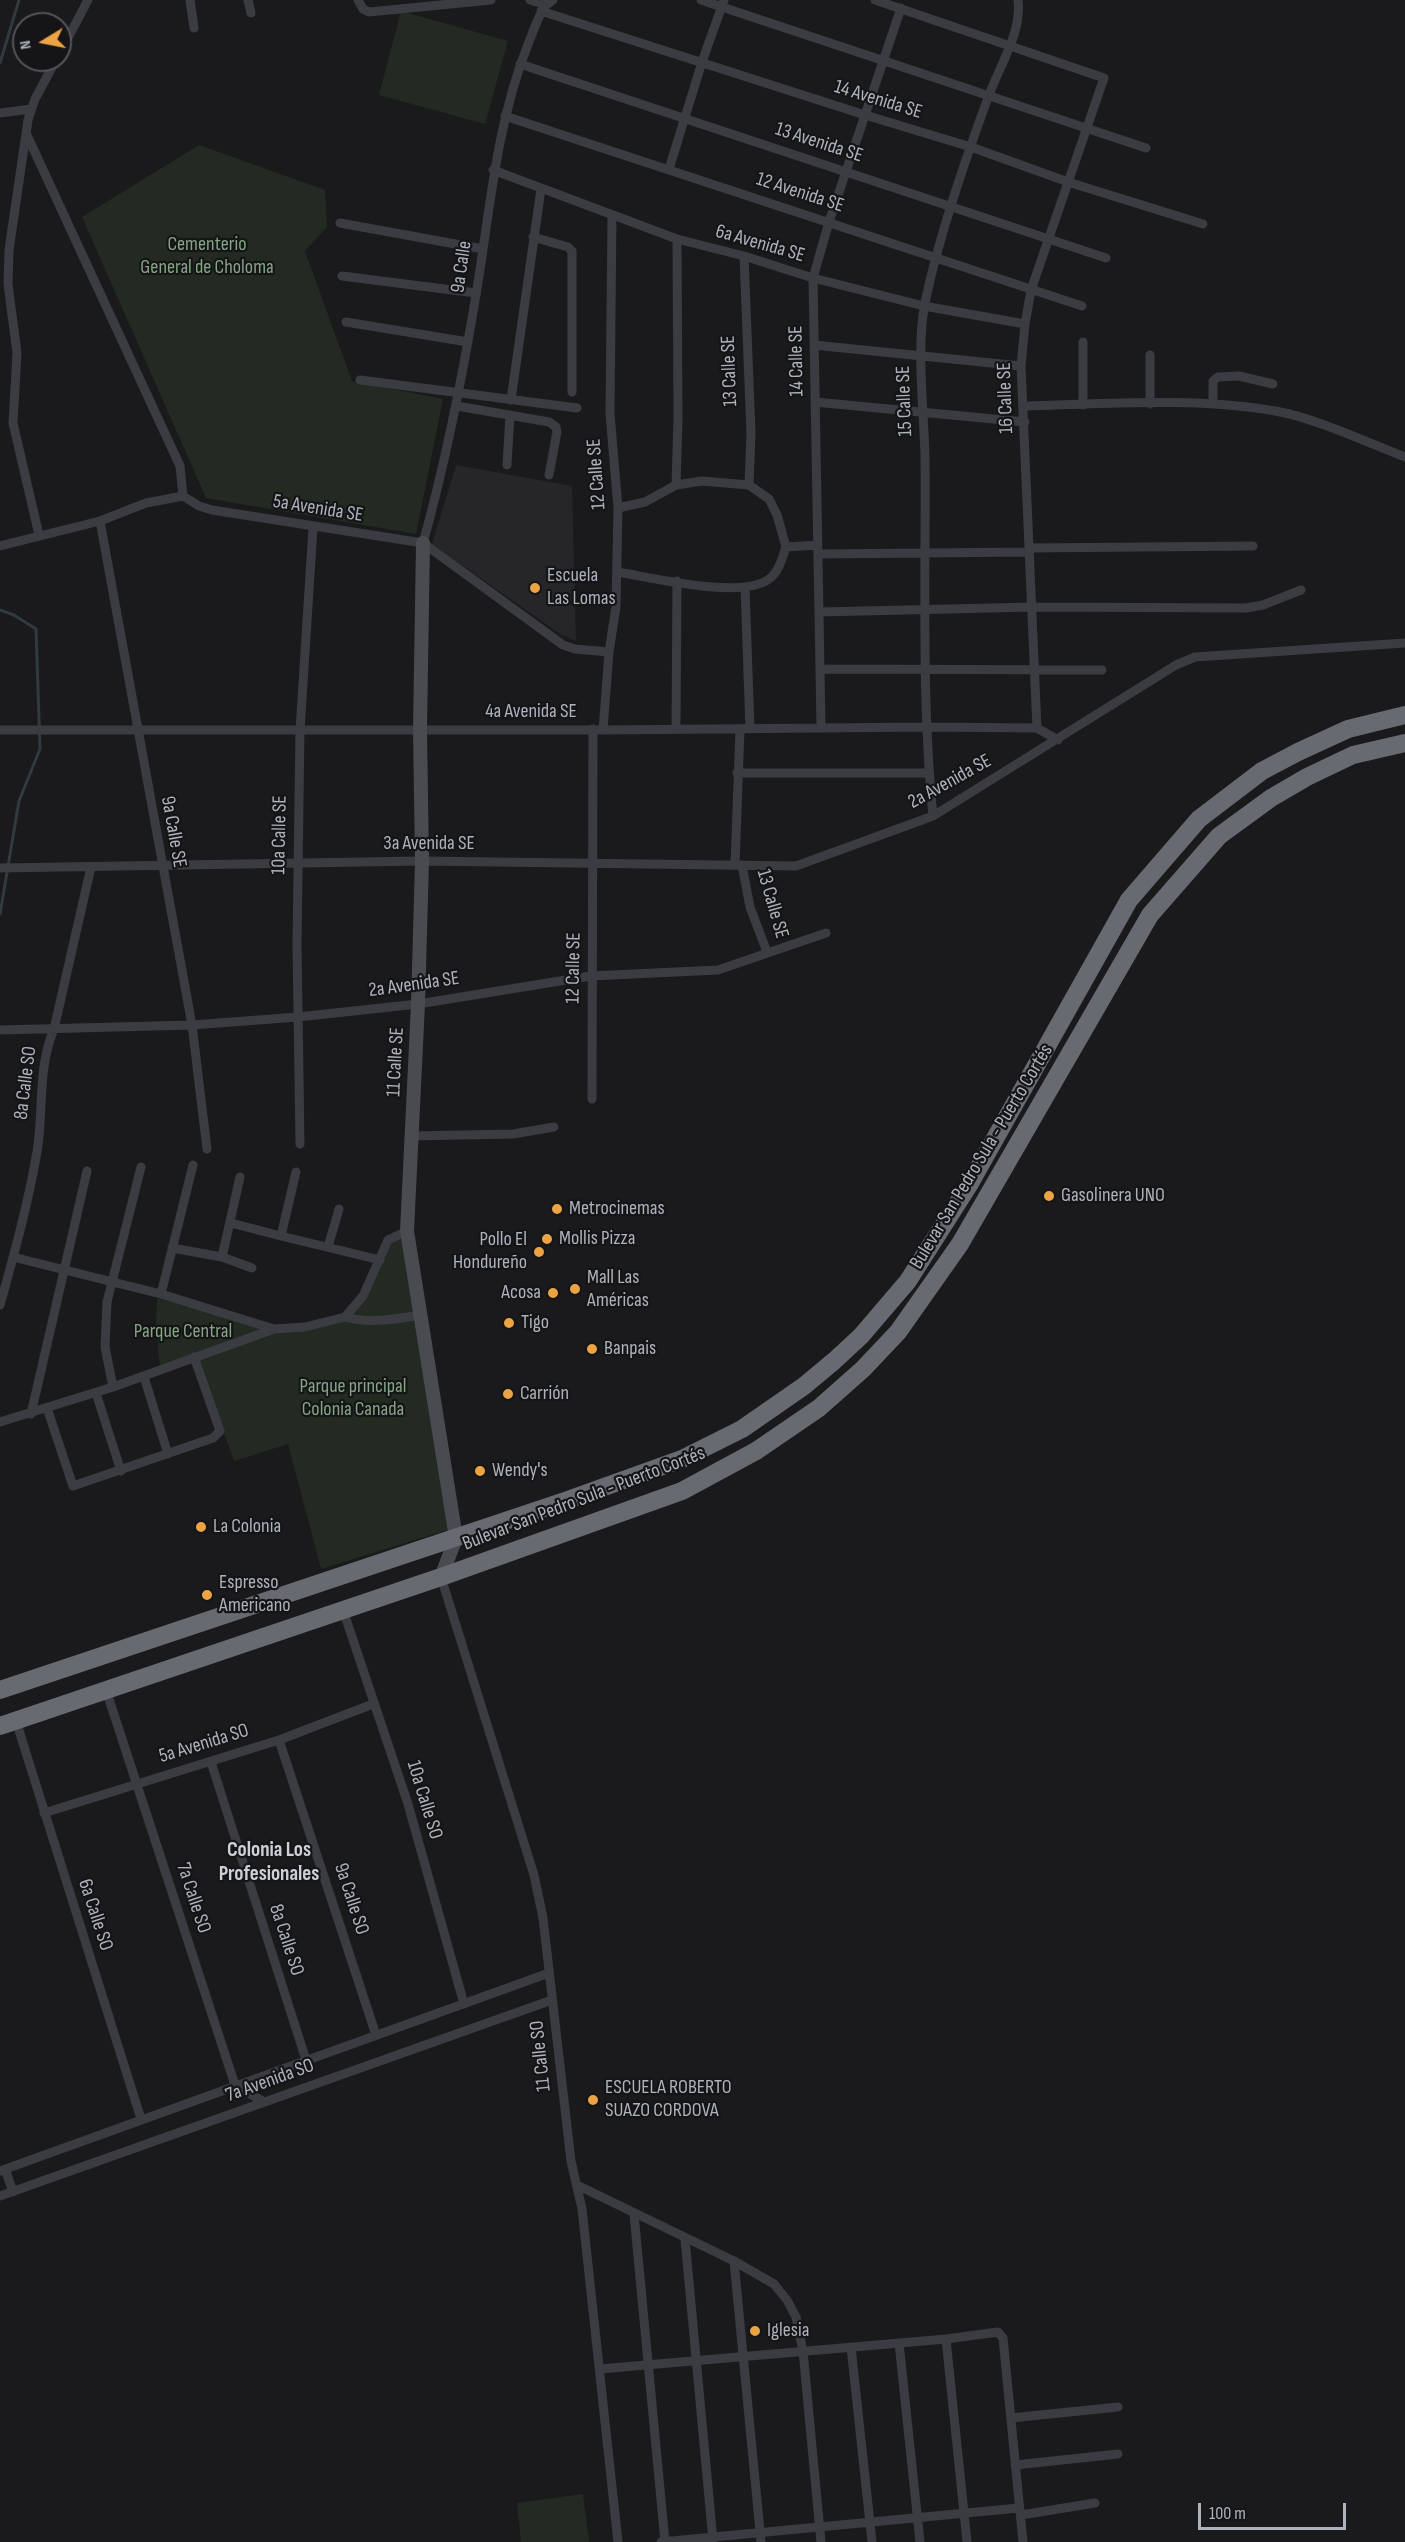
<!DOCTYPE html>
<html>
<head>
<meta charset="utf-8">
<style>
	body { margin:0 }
	#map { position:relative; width:1405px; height:2542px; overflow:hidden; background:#1a1a1c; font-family:"Sofia Sans Condensed",sans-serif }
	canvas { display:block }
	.north { position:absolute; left:12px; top:12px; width:60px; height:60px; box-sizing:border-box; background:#151517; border:2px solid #525459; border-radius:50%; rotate:260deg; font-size:16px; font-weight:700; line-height:24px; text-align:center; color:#adb2bb }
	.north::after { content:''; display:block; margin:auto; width:21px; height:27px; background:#eba443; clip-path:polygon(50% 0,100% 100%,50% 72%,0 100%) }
	.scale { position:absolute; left:1198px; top:2503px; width:148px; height:27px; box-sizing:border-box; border:3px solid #adb2bb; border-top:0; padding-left:8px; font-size:18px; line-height:21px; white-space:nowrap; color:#adb2bb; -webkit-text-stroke:4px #151517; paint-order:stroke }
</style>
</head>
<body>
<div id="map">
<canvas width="1405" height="2542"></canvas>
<div class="north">N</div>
<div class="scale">100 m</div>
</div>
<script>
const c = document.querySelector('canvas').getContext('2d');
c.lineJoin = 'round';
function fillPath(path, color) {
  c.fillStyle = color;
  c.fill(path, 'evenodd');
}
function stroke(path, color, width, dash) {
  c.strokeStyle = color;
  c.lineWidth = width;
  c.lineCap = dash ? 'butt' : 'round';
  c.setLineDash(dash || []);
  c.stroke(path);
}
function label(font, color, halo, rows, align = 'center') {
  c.font = font + ' "Sofia Sans Condensed",sans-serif';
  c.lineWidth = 4.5;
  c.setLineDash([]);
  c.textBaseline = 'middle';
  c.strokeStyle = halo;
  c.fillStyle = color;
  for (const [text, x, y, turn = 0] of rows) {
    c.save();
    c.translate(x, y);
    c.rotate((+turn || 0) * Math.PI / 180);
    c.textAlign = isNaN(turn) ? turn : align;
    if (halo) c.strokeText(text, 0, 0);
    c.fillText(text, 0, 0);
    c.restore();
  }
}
const built = new Path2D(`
	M 456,465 L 572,486 L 576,641 L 560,634 L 432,544 Z`);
const green = new Path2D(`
	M 401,11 L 508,41 L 485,124 L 379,95 Z
	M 199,145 L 325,190 L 327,227 L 305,251 L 352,381 L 443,399 L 416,534 L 206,498 L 82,217 Z
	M 407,1231 L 454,1528 L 321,1569 L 288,1444 L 234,1461 L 197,1358 L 276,1331 L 345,1320 L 388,1240 Z
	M 157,1298 L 267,1329 L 160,1367 L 156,1323 Z
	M 583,2494 L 589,2542 L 521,2542 L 517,2503 Z`);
const stream = new Path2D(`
	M 0,63 L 19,0
	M 0,610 L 14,615 L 36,629 L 40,749 L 19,801 L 0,914`);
const street = new Path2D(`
	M 190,0 L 194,28
	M 248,0 L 251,13
	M 358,0 L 363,9 L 369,12 L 491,0
	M 530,0 L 546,5 L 553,0
	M 701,0 L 1146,148
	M 875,0 L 1104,78 L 1031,290 L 1025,324 L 1021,366 L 1037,728
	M 541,11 L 865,115 L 971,147 L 1068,182 L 1203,224
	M 60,53 L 88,0
	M 520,64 L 1106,258
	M 0,113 L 31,109
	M 505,116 L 1082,306
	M 26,133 L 180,466 L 183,496
	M 669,169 L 702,62 L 724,0
	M 493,170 L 677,239 L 744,256 L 813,278 L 924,306 L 1025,324
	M 340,223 L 483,249
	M 533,237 L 568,247 L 572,251 L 572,392
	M 744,256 L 751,433 L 749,485
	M 342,276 L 476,293
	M 346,322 L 468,342
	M 814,345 L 1021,366
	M 360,380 L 577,408
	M 511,400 L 541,189
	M 815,402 L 1025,422
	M 1213,403 L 1213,381 L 1218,377 L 1239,376 L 1273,384
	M 1150,404 L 1150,355
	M 1083,405 L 1083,342
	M 457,406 L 549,422 L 556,427 L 557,432 L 549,475
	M 1024,406 C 1107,404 1193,397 1275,411 C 1316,418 1366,442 1405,457
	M 507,465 L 510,415
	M 676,485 L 678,420 L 677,239
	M 618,508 L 645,502 L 676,485 L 702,481 L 749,485 L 769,499 L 777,515 L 786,547
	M 100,521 L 192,1025 L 207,1149
	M 39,535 L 13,423 L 17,353 L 8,284 L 9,250 L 28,120 L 35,99 L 56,60
	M 423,543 C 446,461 462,379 476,295 C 490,211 496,126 527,47 C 533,33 537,17 546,5 L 546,0
	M 0,546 L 100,521 L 146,503 L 183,496 L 199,506 L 212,510 L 423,543 L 563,645 L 575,649 L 609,652
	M 1029,548 L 1253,546
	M 818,554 L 1029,552
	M 617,572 C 651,577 741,600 769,579 C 779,572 782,558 786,547 L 818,545
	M 745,587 L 750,729
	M 819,612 L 1033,607 L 1246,608 L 1263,605 L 1301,590
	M 820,669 L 1102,670
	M 821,726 L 813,278 L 829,222 L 901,8
	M 676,728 L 677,581
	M 0,730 L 603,730 L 926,727 L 1037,728 L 1058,740
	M 603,730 L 609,652 L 616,607 L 618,508 L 610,414 L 612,215
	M 737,773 L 929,773
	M 933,816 C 921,696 926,577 925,457 C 924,411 916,347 925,303 C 939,235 965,160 989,95 C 1000,65 1022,32 1018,0
	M 735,865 L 740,729
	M 742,865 L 750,907 L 767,952
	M 0,868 L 422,861 L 796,866 L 933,816 L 1176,665 L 1195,657 L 1405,643
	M 0,1030 L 192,1025 L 298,1017 L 418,1004 L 591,976 L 718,970 L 826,933
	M 592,1099 L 593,729
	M 412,1136 L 513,1134 L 554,1127
	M 300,1144 L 297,944 L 300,730 L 313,528
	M 296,1172 L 281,1236 L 380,1260
	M 231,1223 L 281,1236
	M 328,1247 L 339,1209
	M 172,1248 L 222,1257 L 252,1268
	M 13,1257 L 161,1294 L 274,1329
	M 222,1257 L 240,1177
	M 161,1294 L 193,1165
	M 0,1305 C 14,1255 28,1204 37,1152 C 44,1111 37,1069 54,1029 L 91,867
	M 345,1317 C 370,1324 394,1319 420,1315
	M 144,1377 L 168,1454
	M 113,1387 L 105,1347 L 107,1302 L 141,1167
	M 96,1393 L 121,1471
	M 47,1408 L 73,1486 L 213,1438 L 220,1431 L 194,1357
	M 31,1414 L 87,1171
	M 0,1422 L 113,1387 L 274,1329 L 305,1327 L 345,1317 L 363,1296 L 388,1240 L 407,1231
	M 441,1577 L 534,1875 L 543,1918 L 571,2161 L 582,2209 L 618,2542
	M 343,1610 L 408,1804 L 464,2004
	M 106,1690 L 235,2085 L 264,2102
	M 16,1721 L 141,2119
	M 279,1740 L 376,2035
	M 211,1762 L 306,2060
	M 44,1813 L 279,1740 L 373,1704
	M 5,2169 L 13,2192
	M 0,2171 L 549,1973
	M 577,2185 L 734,2261 L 774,2284 L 787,2300 L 796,2317 L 803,2351 L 821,2542
	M 0,2196 L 552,2000
	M 634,2214 L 665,2542
	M 685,2239 L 713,2541
	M 734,2261 L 761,2542
	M 946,2339 L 967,2542
	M 899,2343 L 920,2542
	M 851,2347 L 872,2542
	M 600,2369 L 946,2339 L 998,2332 L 1003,2338 L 1023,2542
	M 1011,2418 L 1118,2407
	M 1015,2465 L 1118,2454
	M 1021,2515 L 1095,2503
	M 661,2542 L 1019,2508`);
const secondary = new Path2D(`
	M 423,543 L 420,730 L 422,861 L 418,1004 L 407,1231 L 456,1538 L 441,1577`);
const highway = new Path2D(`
	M 0,1690 L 565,1501 L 682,1459 L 742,1429 L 804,1386 L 834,1361 L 861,1336 L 908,1281 L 969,1185 L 1129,900 L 1199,819 L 1262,771 L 1298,752 L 1348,729 L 1405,715
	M 0,1726 L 441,1577 L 682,1491 L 756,1451 L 819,1408 L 863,1369 L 898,1332 L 960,1244 L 1150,915 L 1219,836 L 1271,798 L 1307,777 L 1353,755 L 1405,743`);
const markers = [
	[535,588,6,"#eba443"],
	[1049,1196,6,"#eba443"],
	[557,1209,6,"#eba443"],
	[547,1239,6,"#eba443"],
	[539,1252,6,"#eba443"],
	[575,1289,6,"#eba443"],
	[553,1293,6,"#eba443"],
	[509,1323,6,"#eba443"],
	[592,1349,6,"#eba443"],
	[508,1394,6,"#eba443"],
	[480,1471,6,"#eba443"],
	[201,1527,6,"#eba443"],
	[207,1595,6,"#eba443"],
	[593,2100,6,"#eba443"],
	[755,2331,6,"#eba443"]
];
const streetNames = [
	["14 Avenida SE",878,100,17],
	["13 Avenida SE",819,143,18],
	["12 Avenida SE",800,193,18],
	["6a Avenida SE",760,244,16],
	["9a Calle",462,267,-82],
	["14 Calle SE",797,361,-91],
	["13 Calle SE",730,371,-92],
	["16 Calle SE",1006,398,-92],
	["15 Calle SE",905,401,-92],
	["12 Calle SE",597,474,-94],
	["5a Avenida SE",318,509,9],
	["4a Avenida SE",531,712],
	["2a Avenida SE",950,782,-29],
	["9a Calle SE",173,832,80],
	["10a Calle SE",280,835,-89],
	["3a Avenida SE",429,844],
	["13 Calle SE",772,904,74],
	["12 Calle SE",574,968,-89],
	["2a Avenida SE",414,985,-8],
	["11 Calle SE",396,1062,-87],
	["8a Calle SO",26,1083,-83],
	["Bulevar San Pedro Sula - Puerto Cortés",982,1157,-59],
	["Bulevar San Pedro Sula - Puerto Cortés",584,1499,-21],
	["5a Avenida SO",204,1744,-17],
	["10a Calle SO",424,1800,73],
	["7a Calle SO",193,1898,72],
	["9a Calle SO",351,1899,72],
	["6a Calle SO",95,1915,72],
	["8a Calle SO",286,1940,72],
	["11 Calle SO",541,2056,-96],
	["7a Avenida SO",270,2081,-20]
];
const parkNames = [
	["Cementerio",207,245],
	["General de Choloma",207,268],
	["Parque Central",183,1332],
	["Parque principal",353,1387],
	["Colonia Canada",353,1410]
];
const poiNames = [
	["Escuela",547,576],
	["Las Lomas",547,599],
	["Gasolinera UNO",1061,1196],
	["Metrocinemas",569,1209],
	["Mollis Pizza",559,1239],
	["Pollo El",527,1240,"right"],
	["Hondureño",527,1263,"right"],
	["Mall Las",587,1278],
	["Américas",587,1301],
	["Acosa",541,1293,"right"],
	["Tigo",521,1323],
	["Banpais",604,1349],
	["Carrión",520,1394],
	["Wendy's",492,1471],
	["La Colonia",213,1527],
	["Espresso",219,1583],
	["Americano",219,1606],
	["ESCUELA ROBERTO",605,2088],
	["SUAZO CORDOVA",605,2111],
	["Iglesia",767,2331]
];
const neighbourhoodNames = [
	["Colonia Los",269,1851],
	["Profesionales",269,1875]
];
fillPath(built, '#262629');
fillPath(green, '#222a22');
stroke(stream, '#303a3f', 3);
stroke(street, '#3b3c41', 9);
stroke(secondary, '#494b51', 14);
stroke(highway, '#676b71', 18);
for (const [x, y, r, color] of markers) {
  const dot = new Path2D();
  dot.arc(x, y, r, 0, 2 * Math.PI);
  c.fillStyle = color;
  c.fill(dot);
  stroke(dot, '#151517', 2);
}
label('20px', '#adb2bb', '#151517', streetNames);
label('20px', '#85a585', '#151517', parkNames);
label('20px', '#adb2bb', '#151517', poiNames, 'left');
label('bold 21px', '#cdd1d7', '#151517', neighbourhoodNames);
</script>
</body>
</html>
